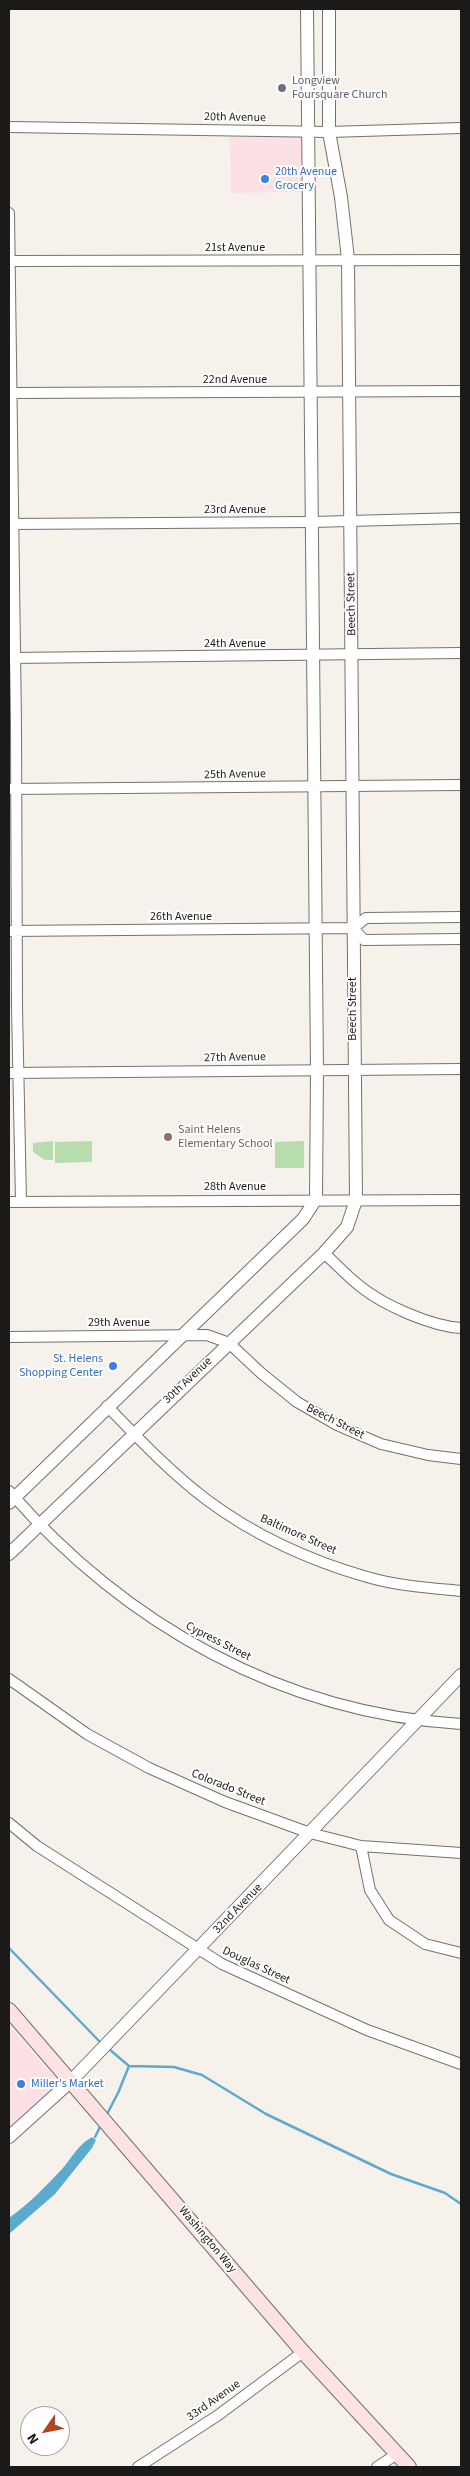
<!DOCTYPE html>
<html>
<head>
<meta charset="utf-8">
<style>
	body { margin:0 }
	#map { position:relative; width:470px; height:2476px; overflow:hidden; background:#f7f1eb; font-family:"Source Sans 3",sans-serif }
	canvas { display:block }
	.frame { position:absolute; inset:0; border:10px solid #1c1a18; pointer-events:none }
	.north { position:absolute; left:20px; top:2406px; width:50px; height:50px; box-sizing:border-box; background:#fff; border:1px solid #a4a3a3; border-radius:50%; rotate:237deg; font-size:14px; font-weight:700; line-height:20px; text-align:center; color:#1c1a18 }
	.north::after { content:''; display:block; margin:auto; width:18px; height:22px; background:#ad4525; clip-path:polygon(50% 0,100% 100%,50% 72%,0 100%) }
</style>
</head>
<body>
<div id="map">
<canvas width="470" height="2476"></canvas>
<div class="frame"></div>
<div class="north">N</div>
</div>
<script>
const c = document.querySelector('canvas').getContext('2d');
c.lineJoin = 'round';
function fillPath(path, color) {
  c.fillStyle = color;
  c.fill(path, 'evenodd');
}
function stroke(path, color, width, dash) {
  c.strokeStyle = color;
  c.lineWidth = width;
  c.lineCap = dash ? 'butt' : 'round';
  c.setLineDash(dash || []);
  c.stroke(path);
}
function label(font, color, halo, rows, align = 'center') {
  c.font = font + ' "Source Sans 3",sans-serif';
  c.lineWidth = 4;
  c.setLineDash([]);
  c.textBaseline = 'middle';
  c.strokeStyle = halo;
  c.fillStyle = color;
  for (const [text, x, y, turn = 0] of rows) {
    c.save();
    c.translate(x, y);
    c.rotate((+turn || 0) * Math.PI / 180);
    c.textAlign = isNaN(turn) ? turn : align;
    if (halo) c.strokeText(text, 0, 0);
    c.fillText(text, 0, 0);
    c.restore();
  }
}
const commercial = new Path2D(`
	M 230,137 L 303,137 L 303,192 L 231,193 Z
	M 9,2026 L 59,2082 L 9,2131 Z`);
const green = new Path2D(`
	M 53,1141 L 53,1160 L 45,1160 L 33,1152 L 33,1143 Z
	M 92,1141 L 92,1162 L 55,1163 L 55,1142 Z
	M 304,1141 L 304,1168 L 275,1168 L 275,1142 Z`);
const water = new Path2D(`
	M 92,2137 L 96,2140 L 92,2148 L 55,2194 L 9,2234 L 9,2218 C 29,2204 46,2186 63,2168 C 73,2156 78,2145 92,2137 Z`);
const stream = new Path2D(`
	M 9,1948 L 102,2044
	M 109,2049 L 129,2066 L 174,2067 L 202,2075 L 266,2114 L 391,2174 L 445,2193 L 461,2204
	M 106,2116 L 118,2093 L 129,2066
	M 95,2137 L 101,2125`);
const minor = new Path2D(`
	M 9,127 L 329,132 L 461,128
	M 9,213 L 16,724 L 17,1008 L 21,1201
	M 9,261 L 461,260
	M 9,393 L 461,391
	M 9,524 L 312,522 L 461,518
	M 10,658 L 461,653
	M 10,789 L 461,785
	M 353,928 L 364,940 L 461,939
	M 9,931 L 353,928 L 366,918 L 461,917
	M 9,1073 L 461,1069
	M 9,1202 L 461,1200
	M 324,1253 C 336,1264 348,1277 361,1287 C 385,1306 431,1326 461,1328
	M 9,1337 L 207,1335 L 229,1343 L 261,1373 L 297,1402 L 337,1425 L 381,1444 L 428,1455 L 461,1459
	M 107,1406 C 139,1439 170,1472 207,1500 C 254,1535 311,1561 367,1577 C 398,1586 430,1588 461,1591
	M 9,1491 C 126,1625 282,1713 461,1724
	M 9,1679 L 87,1734 L 149,1768 L 225,1802 L 310,1833 L 361,1846 L 461,1853
	M 9,1823 L 37,1846 L 222,1964 L 367,2030 L 461,2064
	M 361,1846 L 370,1890 L 389,1920 L 425,1944 L 461,1953
	M 138,2467 L 217,2416 L 303,2352
	M 377,2467 L 397,2454`);
const tertiary = new Path2D(`
	M 9,1503 L 303,1219 L 316,1199 L 317,1070 L 307,9
	M 9,1554 L 324,1253 L 347,1227 L 356,1200 L 348,259 L 341,197 L 329,132 L 329,9
	M 9,2137 L 71,2081 L 461,1675`);
const secondary = new Path2D(`
	M 9,2010 L 303,2352 L 409,2467`);
const markers = [
	[282,88,5,"#6b7280"],
	[265,179,5,"#3f7fe0"],
	[168,1137,5,"#8d6e63"],
	[113,1366,5,"#3f7fe0"],
	[21,2084,5,"#3f7fe0"]
];
const worshipNames = [
	["Longview",292,81],
	["Foursquare Church",292,95]
];
const streetNames = [
	["20th Avenue",235,118,1],
	["21st Avenue",235,248],
	["22nd Avenue",235,380],
	["23rd Avenue",235,510],
	["Beech Street",352,604,-91],
	["24th Avenue",235,644],
	["25th Avenue",235,775,-1],
	["26th Avenue",181,917],
	["Beech Street",353,1009,-90],
	["27th Avenue",235,1058,-1],
	["28th Avenue",235,1187],
	["29th Avenue",119,1323],
	["30th Avenue",188,1381,-43],
	["Beech Street",335,1422,27],
	["Baltimore Street",298,1535,24],
	["Cypress Street",218,1642,27],
	["Colorado Street",228,1788,22],
	["32nd Avenue",238,1909,-46],
	["Douglas Street",256,1966,25],
	["Washington Way",207,2240,50],
	["33rd Avenue",214,2401,-35]
];
const shopNames = [
	["20th Avenue",275,172],
	["Grocery",275,186],
	["St. Helens",103,1359,"right"],
	["Shopping Center",103,1373,"right"],
	["Miller's Market",31,2084]
];
const educationNames = [
	["Saint Helens",178,1130],
	["Elementary School",178,1144]
];
fillPath(commercial, '#fbe1e5');
fillPath(green, '#b7ddaf');
fillPath(water, '#5caacd');
stroke(stream, '#5caacd', 2.5);
stroke(minor, '#76716b', 12);
stroke(tertiary, '#76716b', 14);
stroke(secondary, '#76716b', 16);
stroke(minor, '#fff', 10);
stroke(tertiary, '#fff', 12);
stroke(secondary, '#fce2e2', 14);
for (const [x, y, r, color] of markers) {
  const dot = new Path2D();
  dot.arc(x, y, r, 0, 2 * Math.PI);
  c.fillStyle = color;
  c.fill(dot);
  stroke(dot, '#fff', 2);
}
label('12px', '#5b616d', '#fff', worshipNames, 'left');
label('12px', '#1c1a18', '#fff', streetNames);
label('12px', '#366cbe', '#fff', shopNames, 'left');
label('12px', '#785e54', '#fff', educationNames, 'left');
</script>
</body>
</html>
